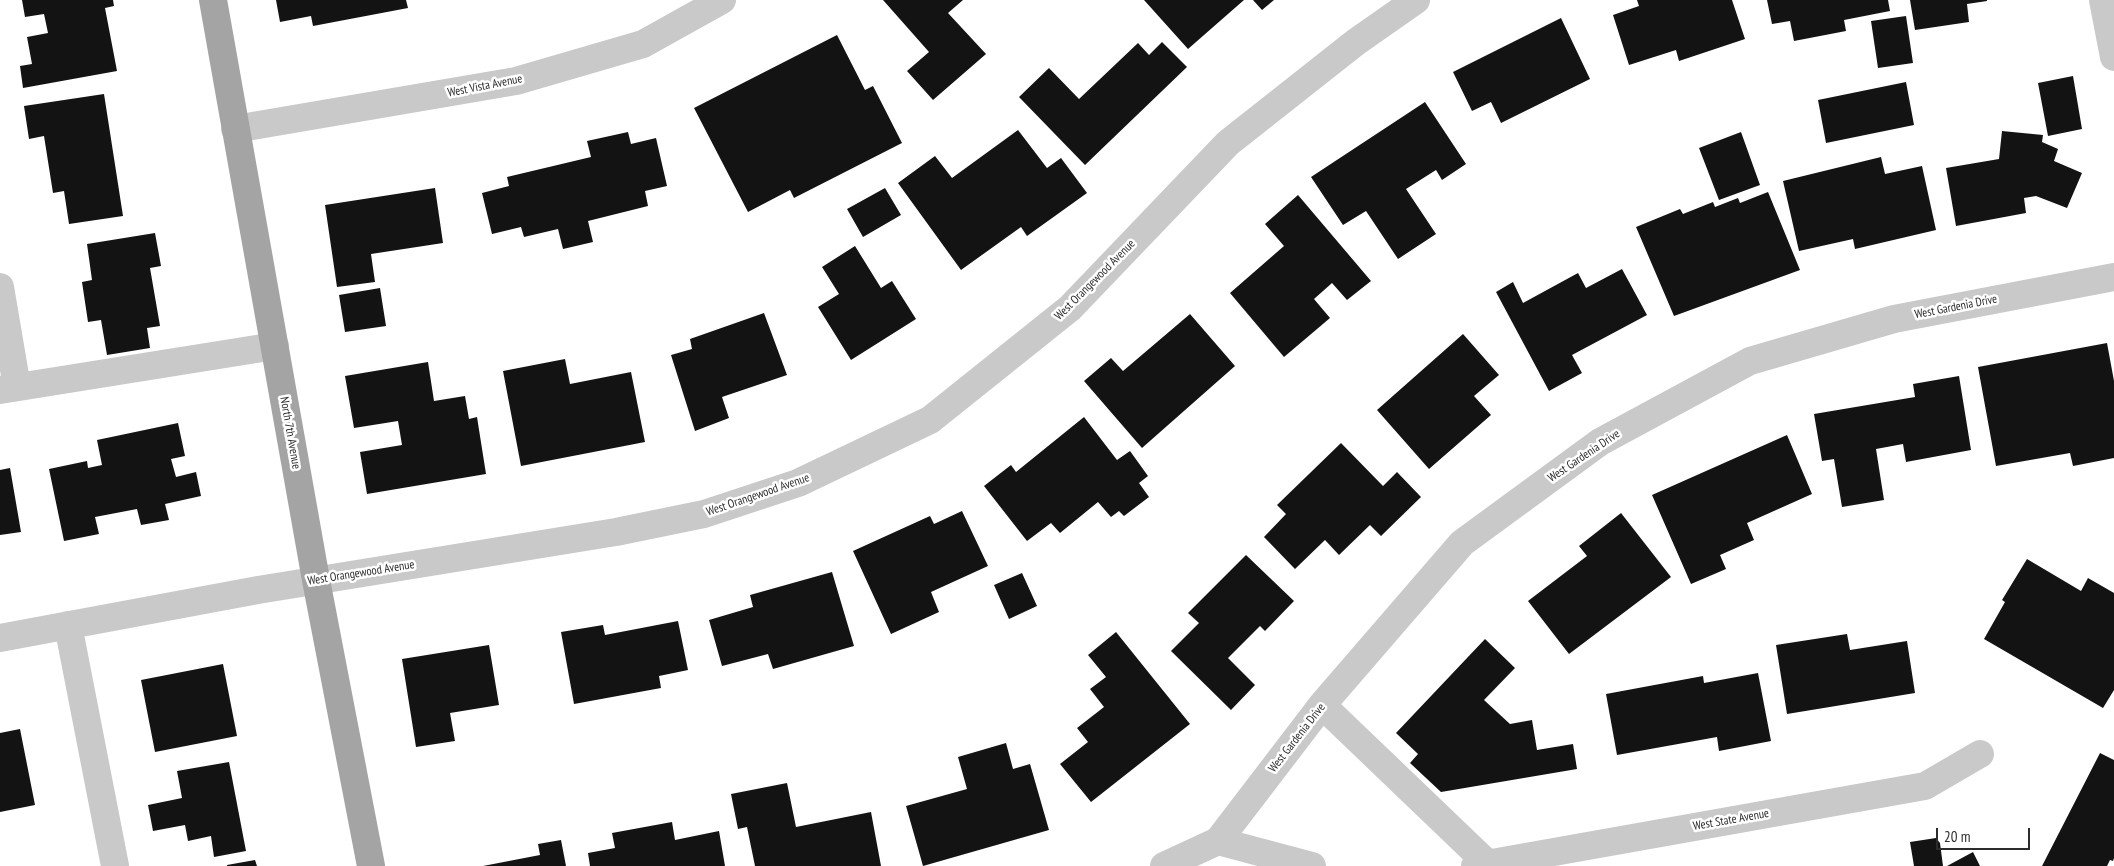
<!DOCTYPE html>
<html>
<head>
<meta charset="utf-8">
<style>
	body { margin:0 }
	#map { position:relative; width:2114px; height:866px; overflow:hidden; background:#fff; font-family:"PT Sans Narrow",sans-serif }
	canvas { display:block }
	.scale { position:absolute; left:1936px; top:828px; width:94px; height:22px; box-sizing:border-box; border:2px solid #2c2c2c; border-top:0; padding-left:6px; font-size:15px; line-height:18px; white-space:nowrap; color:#2c2c2c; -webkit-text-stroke:4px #fff; paint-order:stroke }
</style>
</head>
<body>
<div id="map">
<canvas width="2114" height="866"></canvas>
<div class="scale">20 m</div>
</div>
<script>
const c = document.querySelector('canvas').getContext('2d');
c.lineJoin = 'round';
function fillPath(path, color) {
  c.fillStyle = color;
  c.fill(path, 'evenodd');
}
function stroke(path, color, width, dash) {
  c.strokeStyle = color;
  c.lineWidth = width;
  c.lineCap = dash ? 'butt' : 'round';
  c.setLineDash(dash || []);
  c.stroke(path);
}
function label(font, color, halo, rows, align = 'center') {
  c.font = font + ' "PT Sans Narrow",sans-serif';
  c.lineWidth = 5;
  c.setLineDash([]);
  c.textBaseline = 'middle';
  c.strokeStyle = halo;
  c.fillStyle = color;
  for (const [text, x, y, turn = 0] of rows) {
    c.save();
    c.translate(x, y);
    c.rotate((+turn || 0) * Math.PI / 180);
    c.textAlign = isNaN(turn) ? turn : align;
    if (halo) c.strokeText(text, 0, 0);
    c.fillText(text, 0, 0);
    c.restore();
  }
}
const building = new Path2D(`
	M 22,0 L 113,0 L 114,6 L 105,8 L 117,71 L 23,88 L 20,66 L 32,64 L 27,37 L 48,33 L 44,14 L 25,17 Z
	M 276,0 L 406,0 L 408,8 L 313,26 L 311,16 L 280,22 Z
	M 883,0 L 963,0 L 948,13 L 986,54 L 933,100 L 907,71 L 929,52 Z
	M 1144,0 L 1244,0 L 1188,49 Z
	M 1253,0 L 1274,0 L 1262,10 Z
	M 1637,0 L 1732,0 L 1745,39 L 1679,61 L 1676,50 L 1629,65 L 1613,15 L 1639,6 Z
	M 1767,0 L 1888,0 L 1890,11 L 1844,20 L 1846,31 L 1794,41 L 1790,21 L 1772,24 Z
	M 1910,0 L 1987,0 L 1987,1 L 1967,4 L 1969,22 L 1915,30 Z
	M 1906,16 L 1913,63 L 1878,68 L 1871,21 Z
	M 1561,18 L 1590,79 L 1501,123 L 1491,102 L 1472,111 L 1453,72 Z
	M 837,35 L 865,90 L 873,86 L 902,143 L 794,198 L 790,190 L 748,212 L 694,108 Z
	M 1162,42 L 1187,67 L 1085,165 L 1019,97 L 1049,68 L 1079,99 L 1138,43 L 1149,55 Z
	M 2073,76 L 2082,129 L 2048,136 L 2038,83 Z
	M 1906,82 L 1914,125 L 1826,143 L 1818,100 Z
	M 104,94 L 123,216 L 69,224 L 64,191 L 53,193 L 44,136 L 29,139 L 24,106 Z
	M 1425,102 L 1466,164 L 1442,180 L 1436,170 L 1406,189 L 1436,234 L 1398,259 L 1366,211 L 1343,225 L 1311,177 Z
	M 1018,130 L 1047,168 L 1061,158 L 1087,193 L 1027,236 L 1021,227 L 961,270 L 898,183 L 935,156 L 952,178 Z
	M 2002,131 L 2043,135 L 2042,142 L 2058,149 L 2054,161 L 2082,173 L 2067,208 L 2036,196 L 2024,198 L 2026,213 L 1956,226 L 1946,168 L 1999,159 Z
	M 628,132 L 631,144 L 656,138 L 667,186 L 645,191 L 648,206 L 588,221 L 593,242 L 563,249 L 558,229 L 524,237 L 521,227 L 492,234 L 482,193 L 509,186 L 507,177 L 591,157 L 587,141 Z
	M 1741,132 L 1760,185 L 1719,200 L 1699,148 Z
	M 1881,157 L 1885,174 L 1922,166 L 1936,230 L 1855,249 L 1853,239 L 1799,251 L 1783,181 Z
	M 435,188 L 443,243 L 371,254 L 375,282 L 337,287 L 325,205 Z
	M 885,188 L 901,215 L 863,237 L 847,209 Z
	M 1768,192 L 1800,270 L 1674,316 L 1636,227 L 1680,209 L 1683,214 L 1713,202 L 1715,207 L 1738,198 L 1740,203 Z
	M 1298,195 L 1371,281 L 1347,300 L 1332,283 L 1314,299 L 1330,318 L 1284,357 L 1230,293 L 1284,246 L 1265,224 Z
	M 155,233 L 161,266 L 150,268 L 160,326 L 147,328 L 150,348 L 107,355 L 101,320 L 88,322 L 82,282 L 92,280 L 87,244 Z
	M 855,246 L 881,288 L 892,281 L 916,319 L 851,360 L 818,307 L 839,294 L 822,267 Z
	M 1622,269 L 1647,315 L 1572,355 L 1582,373 L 1549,391 L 1496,292 L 1513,282 L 1523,303 L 1578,273 L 1586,288 Z
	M 380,288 L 386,326 L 345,332 L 339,295 Z
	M 764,313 L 787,375 L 722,397 L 729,418 L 695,431 L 671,355 L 692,349 L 690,339 Z
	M 1190,314 L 1235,366 L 1142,448 L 1084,381 L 1111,358 L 1123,371 Z
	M 1463,334 L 1499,375 L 1474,396 L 1491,415 L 1429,469 L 1377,410 Z
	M 2107,343 L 2114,381 L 2114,458 L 2073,466 L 2070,453 L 1996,466 L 1978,367 Z
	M 565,359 L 570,384 L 631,372 L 645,442 L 521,466 L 503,371 Z
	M 428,362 L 434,401 L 465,396 L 469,419 L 477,417 L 486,474 L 367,494 L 360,452 L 402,445 L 398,421 L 354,428 L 345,376 Z
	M 1959,376 L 1971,450 L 1906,462 L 1903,444 L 1876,449 L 1884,500 L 1842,507 L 1834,459 L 1822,461 L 1814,414 L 1915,397 L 1913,384 Z
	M 1084,417 L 1117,460 L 1130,451 L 1148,476 L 1139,483 L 1149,497 L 1124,516 L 1119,511 L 1111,517 L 1098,502 L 1060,533 L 1051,523 L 1027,541 L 984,486 L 1011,465 L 1016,472 Z
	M 178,423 L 185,456 L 171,459 L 176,477 L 196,472 L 201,496 L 165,504 L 169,520 L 141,525 L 137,509 L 95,517 L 99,534 L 64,541 L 49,469 L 87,461 L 88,468 L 102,465 L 97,440 Z
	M 1787,435 L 1812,494 L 1747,523 L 1754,540 L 1720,555 L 1726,569 L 1691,584 L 1652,495 Z
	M 1341,443 L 1383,486 L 1397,472 L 1421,497 L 1381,536 L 1370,525 L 1339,555 L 1325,540 L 1295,569 L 1264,537 L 1286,514 L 1277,505 Z
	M 10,468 L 21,532 L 0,535 L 0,470 Z
	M 962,511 L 988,566 L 931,592 L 939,612 L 891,634 L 853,551 L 930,516 L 934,524 Z
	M 1621,513 L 1671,577 L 1569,654 L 1528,601 L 1587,556 L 1579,546 Z
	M 1246,555 L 1294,601 L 1265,631 L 1260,626 L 1228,658 L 1255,685 L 1231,710 L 1171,651 L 1199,623 L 1188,613 Z
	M 2027,559 L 2081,591 L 2088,578 L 2114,593 L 2114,690 L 2103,708 L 1984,639 L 2005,602 L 2002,600 Z
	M 832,572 L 854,646 L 773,669 L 768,654 L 722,666 L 709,620 L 753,607 L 750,595 Z
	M 1022,573 L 1037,606 L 1009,619 L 994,585 Z
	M 678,621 L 688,670 L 659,676 L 661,688 L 574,704 L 561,632 L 603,625 L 605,635 Z
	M 1116,632 L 1190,724 L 1091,802 L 1060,764 L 1088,742 L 1077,728 L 1104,707 L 1090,689 L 1106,677 L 1088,655 Z
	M 1847,634 L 1850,650 L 1907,641 L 1915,693 L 1787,714 L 1776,645 Z
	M 1485,639 L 1515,668 L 1484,700 L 1510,724 L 1532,720 L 1537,750 L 1573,744 L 1577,769 L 1441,792 L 1410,763 L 1418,754 L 1396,733 Z
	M 489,645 L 499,705 L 450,713 L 455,741 L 416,747 L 402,659 Z
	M 223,664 L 237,736 L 155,752 L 141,680 Z
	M 1758,673 L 1771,741 L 1719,751 L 1717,737 L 1617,755 L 1606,694 L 1703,676 L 1704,683 Z
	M 20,729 L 35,805 L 0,812 L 0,733 Z
	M 1006,743 L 1013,769 L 1030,764 L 1049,830 L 923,866 L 906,806 L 967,789 L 958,757 Z
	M 2100,753 L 2114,760 L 2114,858 L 2113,861 L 2110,860 L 2107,866 L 2042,866 Z
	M 229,762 L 246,851 L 214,857 L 211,836 L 188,841 L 185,825 L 153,831 L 148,805 L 182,798 L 177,771 Z
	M 787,783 L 796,827 L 871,812 L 881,866 L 755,866 L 747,827 L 738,829 L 731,794 Z
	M 672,822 L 675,840 L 719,831 L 725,866 L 590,866 L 588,853 L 615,848 L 612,833 Z
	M 1936,838 L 1940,843 L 1943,866 L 1914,866 L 1910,842 Z
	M 561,840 L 566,866 L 483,866 L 540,855 L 538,844 Z
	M 1973,852 L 1980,866 L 1947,866 Z
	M 255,860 L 257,866 L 227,866 L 227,865 Z`);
const minor = new Path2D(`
	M 2103,0 L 2114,57
	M 235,129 L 516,81 L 643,44 L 722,0
	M 0,287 L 17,387
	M 0,390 L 275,346
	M 68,625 L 115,866
	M 0,638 L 258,590 L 616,532 L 704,514 L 798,483 L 930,420 L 1070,308 L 1228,143 L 1356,42 L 1416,0
	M 1322,705 L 1488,864
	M 1218,841 L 1322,705 L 1462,543 L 1600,442 L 1750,361 L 1894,319 L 2114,277
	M 1164,866 L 1218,841 L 1312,866
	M 1475,866 L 1925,786 L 1980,754`);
const major = new Path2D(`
	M 213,0 L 316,580 L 371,866`);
const streetNames = [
	["West Vista Avenue",485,86,-11],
	["West Orangewood Avenue",1095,280,-45],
	["West Gardenia Drive",1956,307,-11],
	["North 7th Avenue",290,433,80],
	["West Gardenia Drive",1584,456,-34],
	["West Orangewood Avenue",758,495,-19],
	["West Orangewood Avenue",361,573,-9],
	["West Gardenia Drive",1297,738,-52],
	["West State Avenue",1731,820,-10]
];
fillPath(building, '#131313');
stroke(minor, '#c9c9c9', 28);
stroke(major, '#a4a4a4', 28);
label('12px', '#2c2c2c', '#fff', streetNames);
</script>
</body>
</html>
